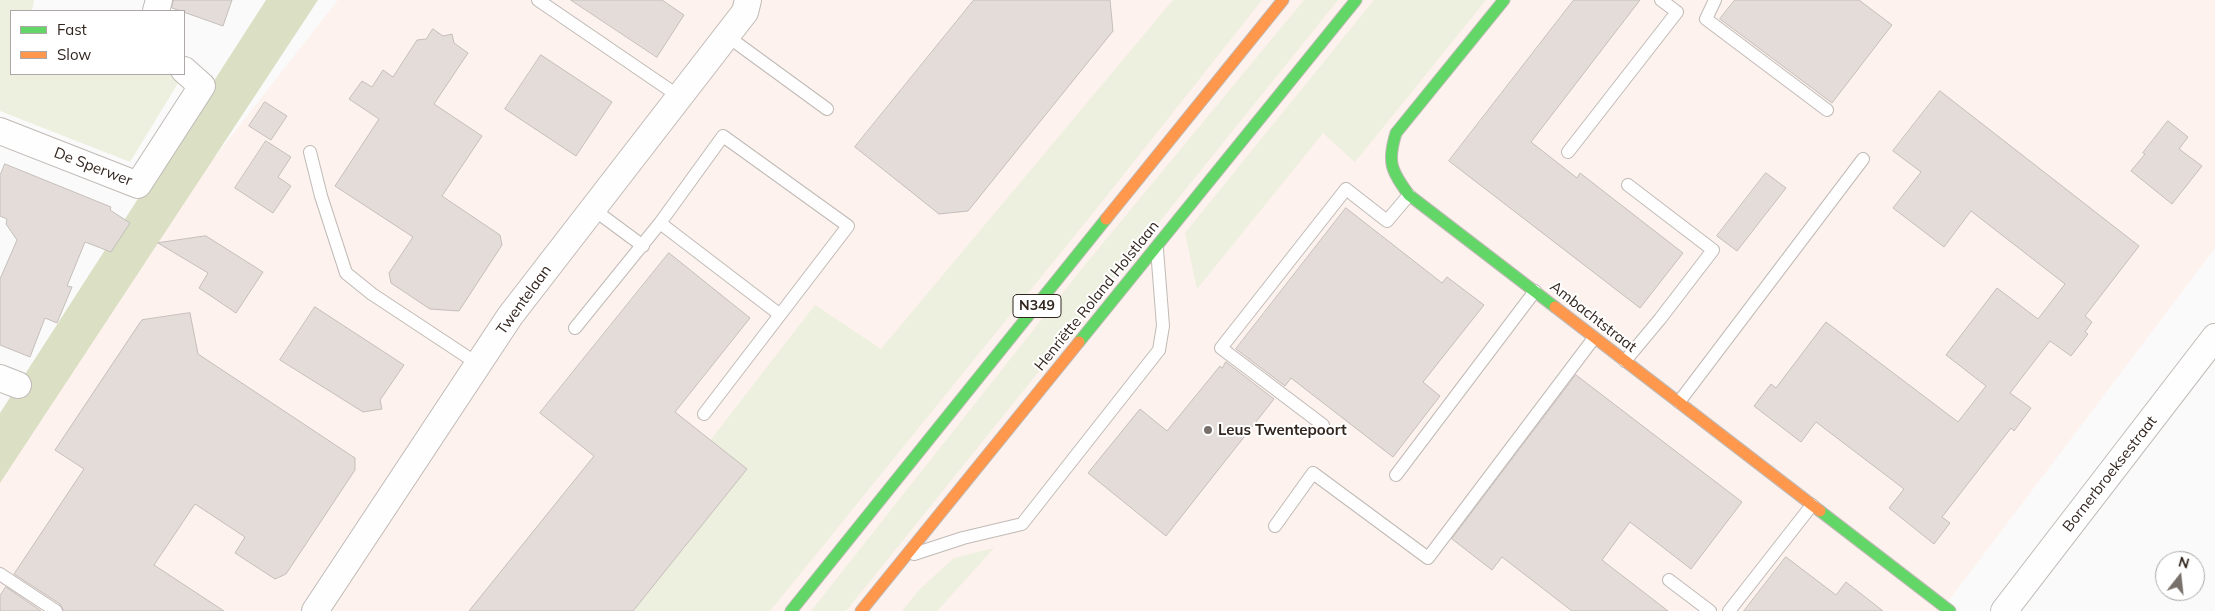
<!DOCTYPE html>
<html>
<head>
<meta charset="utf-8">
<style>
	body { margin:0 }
	#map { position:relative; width:2215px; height:611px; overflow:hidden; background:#fafafa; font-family:Mulish,sans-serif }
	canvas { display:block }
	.legend { position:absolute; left:10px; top:10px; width:175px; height:65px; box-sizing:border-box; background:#fff; border:1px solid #ada8a5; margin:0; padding:6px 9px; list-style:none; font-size:15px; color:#32251e }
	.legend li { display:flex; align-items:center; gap:10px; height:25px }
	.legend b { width:25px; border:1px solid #ada8a5 }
	.north { position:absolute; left:2155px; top:551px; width:50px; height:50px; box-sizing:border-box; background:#fff; border:1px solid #ada8a5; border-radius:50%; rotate:16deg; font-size:14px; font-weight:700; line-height:20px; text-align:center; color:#32251e }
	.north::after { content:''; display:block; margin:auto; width:18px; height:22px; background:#78706b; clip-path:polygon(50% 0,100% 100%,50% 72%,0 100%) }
</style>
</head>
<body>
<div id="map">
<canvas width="2215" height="611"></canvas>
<ul class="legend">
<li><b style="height:6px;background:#63d668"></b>Fast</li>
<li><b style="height:6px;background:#ff974d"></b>Slow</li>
</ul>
<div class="north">N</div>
</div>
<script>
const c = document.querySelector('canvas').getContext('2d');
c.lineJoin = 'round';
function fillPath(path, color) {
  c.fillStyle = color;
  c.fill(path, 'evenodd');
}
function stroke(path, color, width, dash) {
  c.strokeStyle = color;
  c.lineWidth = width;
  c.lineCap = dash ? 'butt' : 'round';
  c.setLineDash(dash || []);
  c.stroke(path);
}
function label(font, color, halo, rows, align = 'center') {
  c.font = font + ' Mulish,sans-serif';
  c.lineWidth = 4;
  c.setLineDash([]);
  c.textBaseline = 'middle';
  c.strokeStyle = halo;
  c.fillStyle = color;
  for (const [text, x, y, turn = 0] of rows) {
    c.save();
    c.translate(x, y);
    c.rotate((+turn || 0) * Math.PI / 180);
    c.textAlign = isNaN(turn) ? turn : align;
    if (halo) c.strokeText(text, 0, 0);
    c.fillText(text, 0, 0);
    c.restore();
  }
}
const industrial = new Path2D(`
	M 338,0 L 2215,0 L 2215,248 L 1941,611 L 0,611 L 0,474 L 78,331 Z`);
const green = new Path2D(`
	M 0,0 L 34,0 L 32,11 L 11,11 L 11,74 L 172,74 L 180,80 L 130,162 L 0,111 Z
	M 1173,0 L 1262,0 L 1101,203 L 770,611 L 633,611 L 678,554 L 687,547 L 651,517 L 815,305 L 881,349 Z
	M 1304,0 L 1338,0 L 846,611 L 811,611 L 1080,271 Z
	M 1374,0 L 1486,0 L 1355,162 L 1323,133 L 1197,289 L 1185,233 Z
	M 994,548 L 937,611 L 902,611 L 919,590 L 954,558 Z`);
const forest = new Path2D(`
	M 266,0 L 318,0 L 0,483 L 0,413 Z`);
const building = new Path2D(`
	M 174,0 L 232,0 L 223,26 L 172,8 Z
	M 571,0 L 662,0 L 684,15 L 657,57 Z
	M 974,0 L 1110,0 L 1113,31 L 968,211 L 939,214 L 855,147 Z
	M 1574,0 L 1640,0 L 1531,142 L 1577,178 L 1580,173 L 1683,253 L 1640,308 L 1449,161 Z
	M 1735,0 L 1859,0 L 1892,25 L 1832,103 L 1720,19 Z
	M 433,29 L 443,36 L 452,34 L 454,43 L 468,53 L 434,104 L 482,136 L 442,196 L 500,235 L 502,245 L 459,311 L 430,309 L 391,283 L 389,273 L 413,237 L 335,186 L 379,119 L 349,99 L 362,81 L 372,87 L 383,70 L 393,77 L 417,40 L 426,39 Z
	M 541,55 L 612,102 L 576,156 L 505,109 Z
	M 1940,91 L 2139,246 L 2085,316 L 2092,322 L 2085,332 L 2088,334 L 2071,356 L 2050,341 L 2010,393 L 2031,408 L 2014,431 L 2011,428 L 1942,517 L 1950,523 L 1934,544 L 1889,508 L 1904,489 L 1816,422 L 1801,442 L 1754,406 L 1771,384 L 1776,388 L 1826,322 L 1958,422 L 1986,386 L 1946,355 L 1997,288 L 2038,319 L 2065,284 L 1971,211 L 1944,247 L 1893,208 L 1921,172 L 1893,151 Z
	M 265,102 L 287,116 L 271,140 L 249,126 Z
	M 2168,121 L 2188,137 L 2179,149 L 2202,166 L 2172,204 L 2131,171 L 2145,154 L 2143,153 Z
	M 266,141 L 291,157 L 278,177 L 291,186 L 273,213 L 235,188 Z
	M 5,164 L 111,207 L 110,210 L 130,223 L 111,252 L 85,242 L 67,286 L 72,287 L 57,323 L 45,318 L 30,357 L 0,345 L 0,279 L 17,240 L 6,224 L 7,219 L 0,216 L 0,176 Z
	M 1766,173 L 1786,188 L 1737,251 L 1717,236 Z
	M 1346,208 L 1442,283 L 1447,277 L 1484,305 L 1423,382 L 1440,396 L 1393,457 L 1291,378 L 1285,386 L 1236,349 Z
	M 206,236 L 263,272 L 236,313 L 199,288 L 208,273 L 158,243 Z
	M 669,253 L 750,318 L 675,412 L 747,469 L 633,611 L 469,611 L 594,456 L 540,413 Z
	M 315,307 L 404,365 L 380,400 L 382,409 L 363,412 L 280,360 Z
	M 190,313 L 198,354 L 355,458 L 355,470 L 286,574 L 275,579 L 235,553 L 245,537 L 195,504 L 154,565 L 224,611 L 64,611 L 60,604 L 14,574 L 84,469 L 55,450 L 139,324 L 142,320 Z
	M 1226,362 L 1274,399 L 1166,536 L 1088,473 L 1140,409 L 1167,431 L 1220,366 L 1222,368 Z
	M 1576,375 L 1742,502 L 1691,569 L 1630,522 L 1602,560 L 1668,611 L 1572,611 L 1502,557 L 1492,570 L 1452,539 Z
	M 1786,557 L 1836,595 L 1846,582 L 1883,611 L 1744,611 Z
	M 6,587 L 41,611 L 0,611 L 0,596 Z`);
const lane = new Path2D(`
	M 538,0 L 680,97
	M 1715,0 L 1706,19 L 1827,110
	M 727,36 L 827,109
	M 310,152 L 321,196 L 346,273 L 372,294 L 478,364
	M 1568,152 L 1677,12 L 1661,0
	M 593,209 L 643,246
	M 660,223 L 723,136 L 848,226 L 704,414
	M 575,328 L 660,223 L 779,314
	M 1625,361 L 1660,319 L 1713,250 L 1628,185
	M 1679,402 L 1863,159
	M 1323,425 L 1221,348 L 1346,189 L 1387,221 L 1409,195
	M 1396,475 L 1535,291
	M 1275,526 L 1313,473 L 1428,558 L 1594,338
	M 914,554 L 963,538 L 1022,524 L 1159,350 L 1163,326 L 1157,249
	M 0,574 L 56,611
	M 1669,580 L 1710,611
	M 1729,611 L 1812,505`);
const street = new Path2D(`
	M 156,11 L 159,0
	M 0,131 L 138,185 L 202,86 L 184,70
	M 0,378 L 18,385
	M 315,611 L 510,316 L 745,12 L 748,0
	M 2004,611 L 2215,337`);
const fast = new Path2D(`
	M 1504,0 L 1396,133 C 1387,162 1391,171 1409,195 L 1555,307
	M 1079,342 L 1356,0
	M 1820,511 L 1950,611
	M 791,611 L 1106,219`);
const slow = new Path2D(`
	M 1106,219 L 1283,0
	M 1555,307 L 1820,511
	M 861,611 L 1079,342`);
const markers = [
	[1208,430,5,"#78706b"]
];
const shields = [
	[1037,306,48]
];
const shieldNames = [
	["N349",1037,306]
];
const streetNames = [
	["De Sperwer",93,167,21],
	["Henriëtte Roland Holstlaan",1097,296,-51],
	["Twentelaan",524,300,-54],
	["Ambachtstraat",1593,317,38],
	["Bornerbroeksestraat",2110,474,-52]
];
const poiNames = [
	["Leus Twentepoort",1218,430]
];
fillPath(industrial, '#fdf2ed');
fillPath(green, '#edf0de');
fillPath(forest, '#dbdfc3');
fillPath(building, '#e3dcd8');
stroke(building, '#c5bfbb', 1);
stroke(lane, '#c0bab6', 14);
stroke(street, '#c0bab6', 28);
stroke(fast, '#c0bab6', 13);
stroke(slow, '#c0bab6', 13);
stroke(lane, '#fefefe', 12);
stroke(street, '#fefefe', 26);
stroke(fast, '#63d668', 11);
stroke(slow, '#ff974d', 11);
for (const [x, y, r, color] of markers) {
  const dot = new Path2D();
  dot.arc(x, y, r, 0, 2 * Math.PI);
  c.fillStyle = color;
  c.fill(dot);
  stroke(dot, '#fff', 2);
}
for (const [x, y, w] of shields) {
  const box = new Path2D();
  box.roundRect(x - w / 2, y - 11.5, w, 23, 4);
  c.fillStyle = '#fff';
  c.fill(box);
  stroke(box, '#32251e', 1);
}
label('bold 14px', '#32251e', null, shieldNames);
label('15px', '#32251e', '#fff', streetNames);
label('bold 15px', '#32251e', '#fff', poiNames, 'left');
</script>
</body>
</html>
